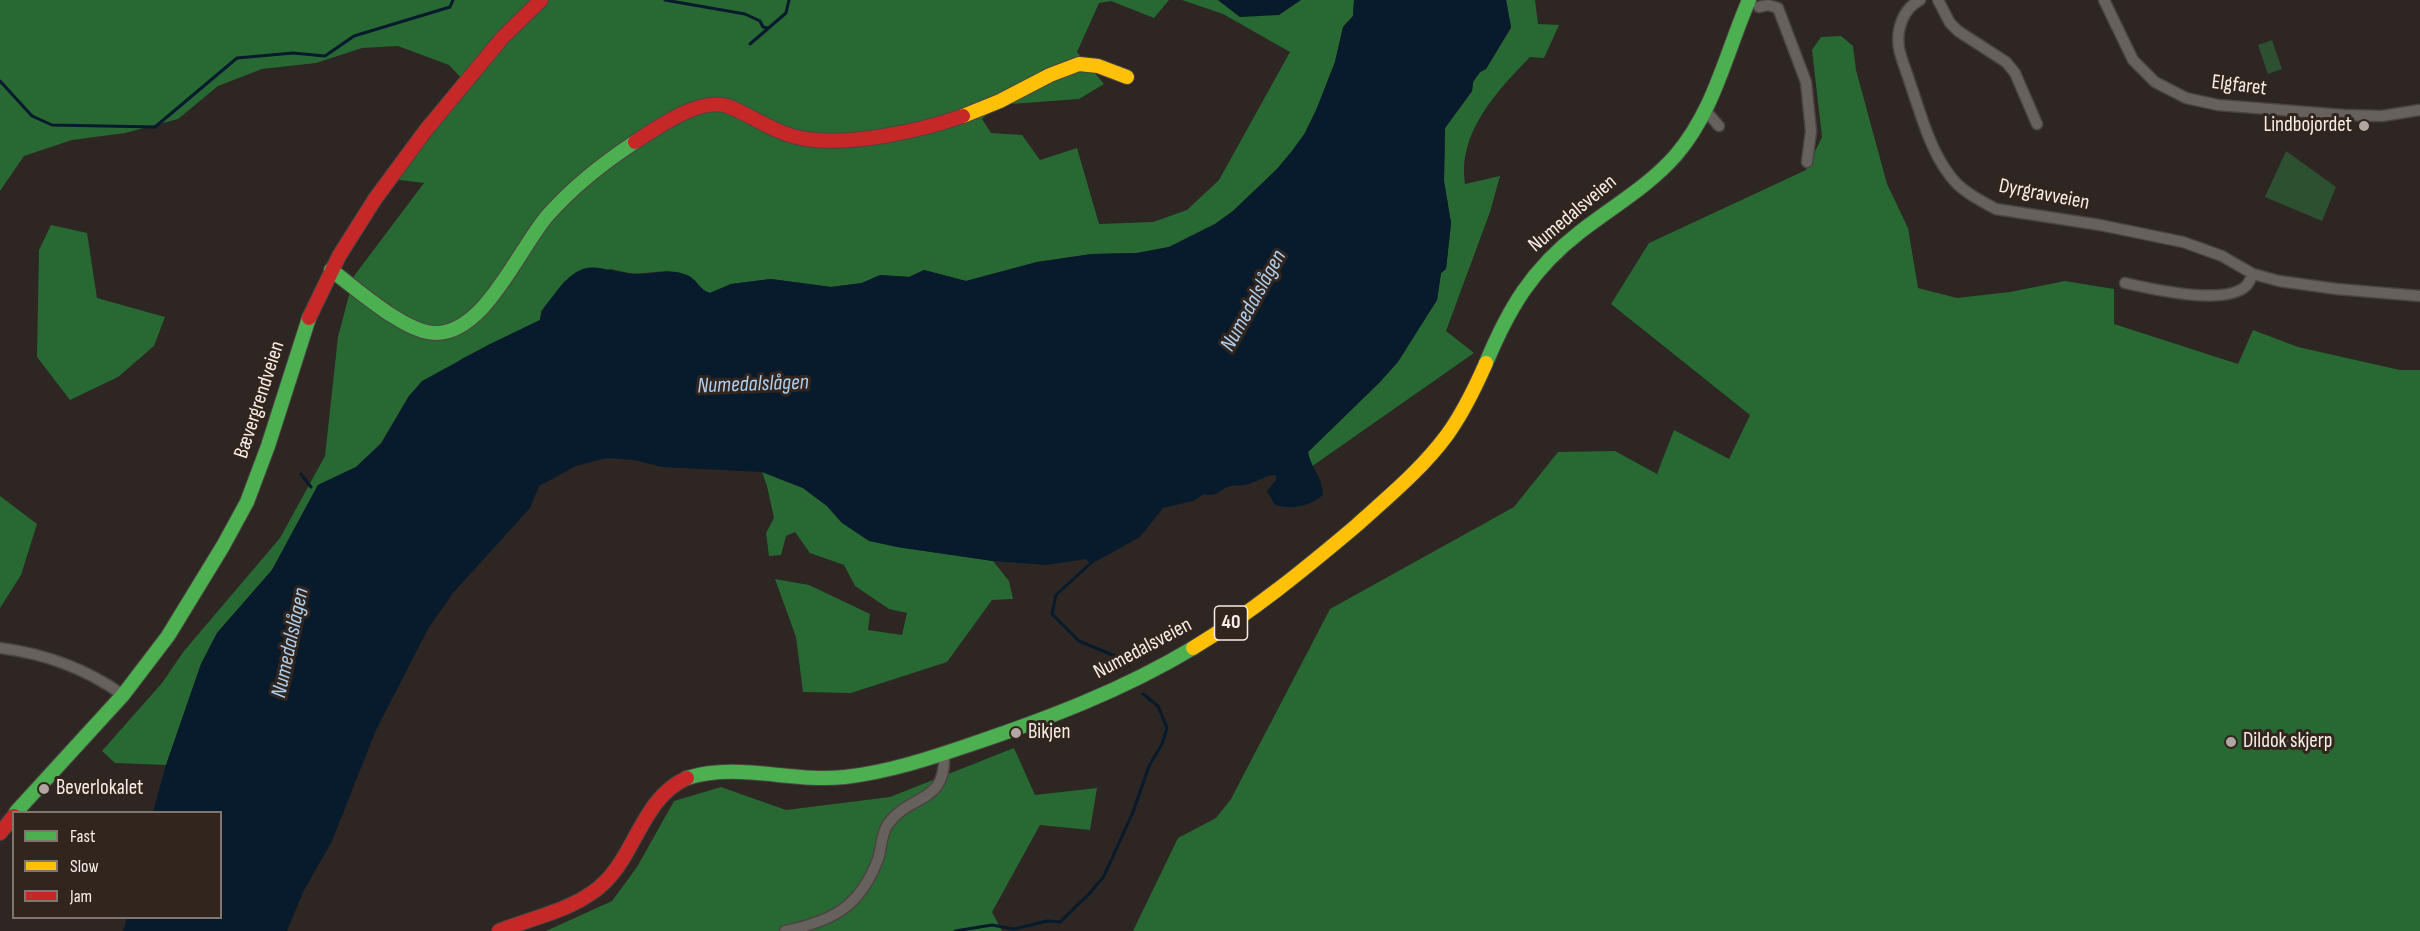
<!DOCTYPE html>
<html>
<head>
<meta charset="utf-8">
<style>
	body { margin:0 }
	#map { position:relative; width:2420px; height:931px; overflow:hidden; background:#2d2623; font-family:"Sofia Sans Condensed",sans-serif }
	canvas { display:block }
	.legend { position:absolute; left:12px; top:811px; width:210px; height:108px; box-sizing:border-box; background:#32251e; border:2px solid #80756f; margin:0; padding:8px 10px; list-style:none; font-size:18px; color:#f6ede8 }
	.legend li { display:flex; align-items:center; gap:12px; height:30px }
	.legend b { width:30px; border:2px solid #80756f }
</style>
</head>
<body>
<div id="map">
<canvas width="2420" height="931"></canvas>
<ul class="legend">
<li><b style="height:8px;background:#4caf50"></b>Fast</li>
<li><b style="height:8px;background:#ffc107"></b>Slow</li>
<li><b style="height:8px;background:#c62828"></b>Jam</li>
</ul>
</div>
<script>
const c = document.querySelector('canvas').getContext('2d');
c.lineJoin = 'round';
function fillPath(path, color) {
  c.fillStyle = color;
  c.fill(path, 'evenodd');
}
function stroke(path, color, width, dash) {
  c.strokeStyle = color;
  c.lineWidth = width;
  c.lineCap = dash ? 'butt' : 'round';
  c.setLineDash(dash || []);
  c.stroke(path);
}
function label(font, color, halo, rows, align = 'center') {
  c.font = font + ' "Sofia Sans Condensed",sans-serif';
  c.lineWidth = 6;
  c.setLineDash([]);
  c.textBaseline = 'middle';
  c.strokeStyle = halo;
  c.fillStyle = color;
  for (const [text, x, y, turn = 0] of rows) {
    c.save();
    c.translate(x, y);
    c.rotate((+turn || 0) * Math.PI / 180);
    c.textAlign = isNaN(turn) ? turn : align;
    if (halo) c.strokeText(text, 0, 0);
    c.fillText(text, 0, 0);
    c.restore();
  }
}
const green = new Path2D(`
	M 2272,40 L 2282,69 L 2268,74 L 2258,45 Z
	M 2286,151 L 2336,187 L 2322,221 L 2265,197 Z`);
const forest = new Path2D(`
	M 0,0 L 1169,0 L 1154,18 L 1111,1 L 1099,3 L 1077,52 L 1104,84 L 1079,99 L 997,105 L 982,119 L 991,133 L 1022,135 L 1040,160 L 1077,148 L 1099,224 L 1153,222 L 1187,210 L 1219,180 L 1290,52 L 1223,14 L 1182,0 L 1218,0 L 1240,17 L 1301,0 L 1354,0 L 1353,16 L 1343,27 L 1335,62 L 1317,108 L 1305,133 L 1292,151 L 1277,169 L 1233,211 L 1215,224 L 1169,247 L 1137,253 L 1092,254 L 1037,262 L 966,281 L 924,270 L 909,277 L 880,275 L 862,283 L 831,287 L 771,279 L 731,284 L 710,293 L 703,291 L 689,276 L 667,271 L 633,274 L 611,269 L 565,281 L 541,311 L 540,320 L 463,358 L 409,396 L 381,443 L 356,467 L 318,485 L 272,570 L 217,633 L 201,664 L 166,765 L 115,763 L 102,751 L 162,683 L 184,651 L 280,538 L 325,456 L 338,337 L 354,276 L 424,183 L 392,179 L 462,79 L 449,65 L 398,46 L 362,48 L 316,63 L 262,69 L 218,86 L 178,119 L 125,133 L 72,140 L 24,156 L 0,191 Z
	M 1506,0 L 1535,0 L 1538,24 L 1559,25 L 1544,58 L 1530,57 C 1497,91 1457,133 1465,184 L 1500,176 L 1490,212 L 1446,331 L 1474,353 L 1311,467 L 1308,452 L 1380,382 L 1397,362 L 1437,300 L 1441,273 L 1446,269 L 1451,223 L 1444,181 L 1445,128 L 1472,91 L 1473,82 L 1480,72 L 1486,69 L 1511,28 Z
	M 1841,36 L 1853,46 L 1856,70 L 1887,184 L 1908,228 L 1918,288 L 1957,298 L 2010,292 L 2065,281 L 2114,289 L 2114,324 L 2238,364 L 2253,330 L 2298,347 L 2400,370 L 2420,370 L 2420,931 L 1133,931 L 1178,838 L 1216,818 L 1231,799 L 1330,609 L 1514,507 L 1558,452 L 1615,451 L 1657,474 L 1674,430 L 1729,459 L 1750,415 L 1611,304 L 1649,243 L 1806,170 L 1822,137 L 1812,50 L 1821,37 Z
	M 51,225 L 87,233 L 97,298 L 165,317 L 154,346 L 118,377 L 70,400 L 37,357 L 39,250 Z
	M 762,472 L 803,488 L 827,506 L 842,523 L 897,547 L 993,561 L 1009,581 L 1013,599 L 992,600 L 947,662 L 851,693 L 803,692 L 796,637 L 775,579 L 809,585 L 870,614 L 868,630 L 902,635 L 907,613 L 889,609 L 855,586 L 844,565 L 810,553 L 795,532 L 786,536 L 781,555 L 769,556 L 766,533 L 774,518 L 767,486 Z
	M 0,496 L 37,524 L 21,575 L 0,608 Z
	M 1014,748 L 1035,795 L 1097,788 L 1090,830 L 1040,825 L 992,912 L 1002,931 L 546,931 L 612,901 L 637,867 L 674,801 L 721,787 L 786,810 L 890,797 Z`);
const water = new Path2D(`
	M 1218,0 L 1301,0 L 1279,15 L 1240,17 Z
	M 1354,0 L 1506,0 L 1511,27 L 1486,69 L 1480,72 L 1473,82 L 1472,91 L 1445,128 L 1444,181 L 1451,223 L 1446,269 L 1441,273 L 1437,300 L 1398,362 L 1380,382 L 1308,452 C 1311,468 1323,478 1323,495 C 1310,506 1292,510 1275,505 L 1267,491 L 1276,480 L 1276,475 C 1265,475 1256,483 1245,485 C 1240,486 1235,485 1230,486 C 1220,489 1216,498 1204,494 L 1193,501 L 1163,508 L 1140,537 L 1091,564 L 1086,559 L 1046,565 L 993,561 L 897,547 L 869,541 L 842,523 L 827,506 L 803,488 L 762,472 L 662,467 L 634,460 L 606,458 L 576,466 L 539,486 L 530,508 L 453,593 L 428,629 L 376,730 L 332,841 L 303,892 L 287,931 L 123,931 L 127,918 L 220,918 L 220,812 L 153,812 L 166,765 L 201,664 L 217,633 L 272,570 L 318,485 L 356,467 L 381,444 L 409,396 L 422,381 L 490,344 L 540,320 C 542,308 549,302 556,292 C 587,252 599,273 639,274 C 655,274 673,267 689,276 C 697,280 700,290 710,293 L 731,284 L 771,279 L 831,287 L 862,283 L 880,275 L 909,277 L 924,270 L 966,281 L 1037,262 L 1092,254 L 1137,253 L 1169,247 L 1215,224 L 1233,211 L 1277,169 L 1292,151 L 1305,133 L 1317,108 L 1335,62 L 1343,27 L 1353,16 Z`);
const stream = new Path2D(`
	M 665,0 L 745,14 L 760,21 L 763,27 L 768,28
	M 750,44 L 786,13 L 789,0
	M 0,81 L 32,116 L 52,125 L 155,127 L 237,58 L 293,53 L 325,56 L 354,36 L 450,7 L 453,0
	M 301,474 L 311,487
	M 1092,562 L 1056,595 L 1052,614 L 1079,641 L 1127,661 L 1129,665
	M 955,931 L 992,925 L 1014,929 L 1047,921 L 1060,922 L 1090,893 L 1104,876 L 1133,812 L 1149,766 L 1162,744 L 1167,728 L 1158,706 L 1143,694`);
const street = new Path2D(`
	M 1920,0 C 1903,9 1896,29 1899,48 C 1901,60 1907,72 1910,83 C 1921,114 1929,147 1948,173 C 1959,190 1979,200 1996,209 L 2100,225 L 2183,242 L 2222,256 L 2253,274 L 2279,281 L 2337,289 L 2420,296
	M 1938,0 L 1950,23 L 1958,31 L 2006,62 L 2015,73 L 2037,124
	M 2104,0 L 2133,60 L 2155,82 L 2186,98 L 2218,105 L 2344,115 L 2382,116 L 2420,110
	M 1759,7 L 1768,5 L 1778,8 L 1806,82 L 1811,131 L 1807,162
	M 1706,111 L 1719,126
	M 2125,283 C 2151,289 2225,306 2246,286 C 2249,283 2251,278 2253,274
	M 0,648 C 46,654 85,668 123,695
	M 785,931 C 833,921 860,907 878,859 C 882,848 881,833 888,824 C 910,793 947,805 944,753`);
const fast = new Path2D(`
	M 331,270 C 356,288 405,333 435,333 C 485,334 519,248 548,215 C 573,187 603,163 635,142
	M 1486,363 C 1509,308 1532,269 1580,232 C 1612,207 1649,186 1676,155 C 1714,111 1726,53 1749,0
	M 687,778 C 738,762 793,783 845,777 C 889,772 931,758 972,744 C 1049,718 1123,690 1193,648
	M 16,812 L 123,695 L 168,636 L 223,546 L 247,502 L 268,446 L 309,318`);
const slow = new Path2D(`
	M 963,116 L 1000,101 L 1050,75 L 1079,64 L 1098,66 L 1127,77
	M 1193,648 C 1251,613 1305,569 1357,525 C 1388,497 1422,469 1447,435 C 1463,413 1475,388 1486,363`);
const jam = new Path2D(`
	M 635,142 C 658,127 702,95 730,107 C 756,118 778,135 806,139 C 851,146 920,131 963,116
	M 309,318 L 339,256 L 375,199 L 426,130 L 503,37 L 541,0
	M 0,833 L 14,816
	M 499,931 C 534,917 579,909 606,881 C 637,849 644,797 687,778`);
const markers = [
	[2364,126,6,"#b0a7a3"],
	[1016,733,6,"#b0a7a3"],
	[2231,742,6,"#b0a7a3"],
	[44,789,6,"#b0a7a3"]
];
const shields = [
	[1231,623,33]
];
const shieldNames = [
	["40",1231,623]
];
const streetNames = [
	["Elgfaret",2239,86,7],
	["Dyrgravveien",2044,195,11],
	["Numedalsveien",1573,214,-40],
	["Bævergrendveien",260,400,-72],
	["Numedalsveien",1143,649,-28]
];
const poiNames = [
	["Lindbojordet",2352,126,"right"],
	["Bikjen",1028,733],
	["Dildok skjerp",2243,742],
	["Beverlokalet",56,789]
];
const waterNames = [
	["Numedalslågen",1254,301,-61],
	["Numedalslågen",753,385,-2],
	["Numedalslågen",291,643,-78]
];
fillPath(green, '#2d5031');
fillPath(forest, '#286833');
fillPath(water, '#081b2c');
stroke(stream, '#081b2c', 3);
stroke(street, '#4a4441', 13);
stroke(fast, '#4a4441', 16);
stroke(slow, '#4a4441', 16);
stroke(jam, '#4a4441', 16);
stroke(street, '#67615e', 10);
stroke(fast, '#4caf50', 14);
stroke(slow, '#ffc107', 14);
stroke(jam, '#c62828', 14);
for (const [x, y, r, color] of markers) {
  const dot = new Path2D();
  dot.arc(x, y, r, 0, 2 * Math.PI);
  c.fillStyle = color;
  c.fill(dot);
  stroke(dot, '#32251e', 2);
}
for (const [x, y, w] of shields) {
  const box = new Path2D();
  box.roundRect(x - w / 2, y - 17, w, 34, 4.5);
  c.fillStyle = '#32251e';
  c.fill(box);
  stroke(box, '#f6ede8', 1.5);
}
label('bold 20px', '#f6ede8', null, shieldNames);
label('21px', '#f6ede8', '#32251e', streetNames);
label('21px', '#f6ede8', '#32251e', poiNames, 'left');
label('italic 22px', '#add0f1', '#32251e', waterNames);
</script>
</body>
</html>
